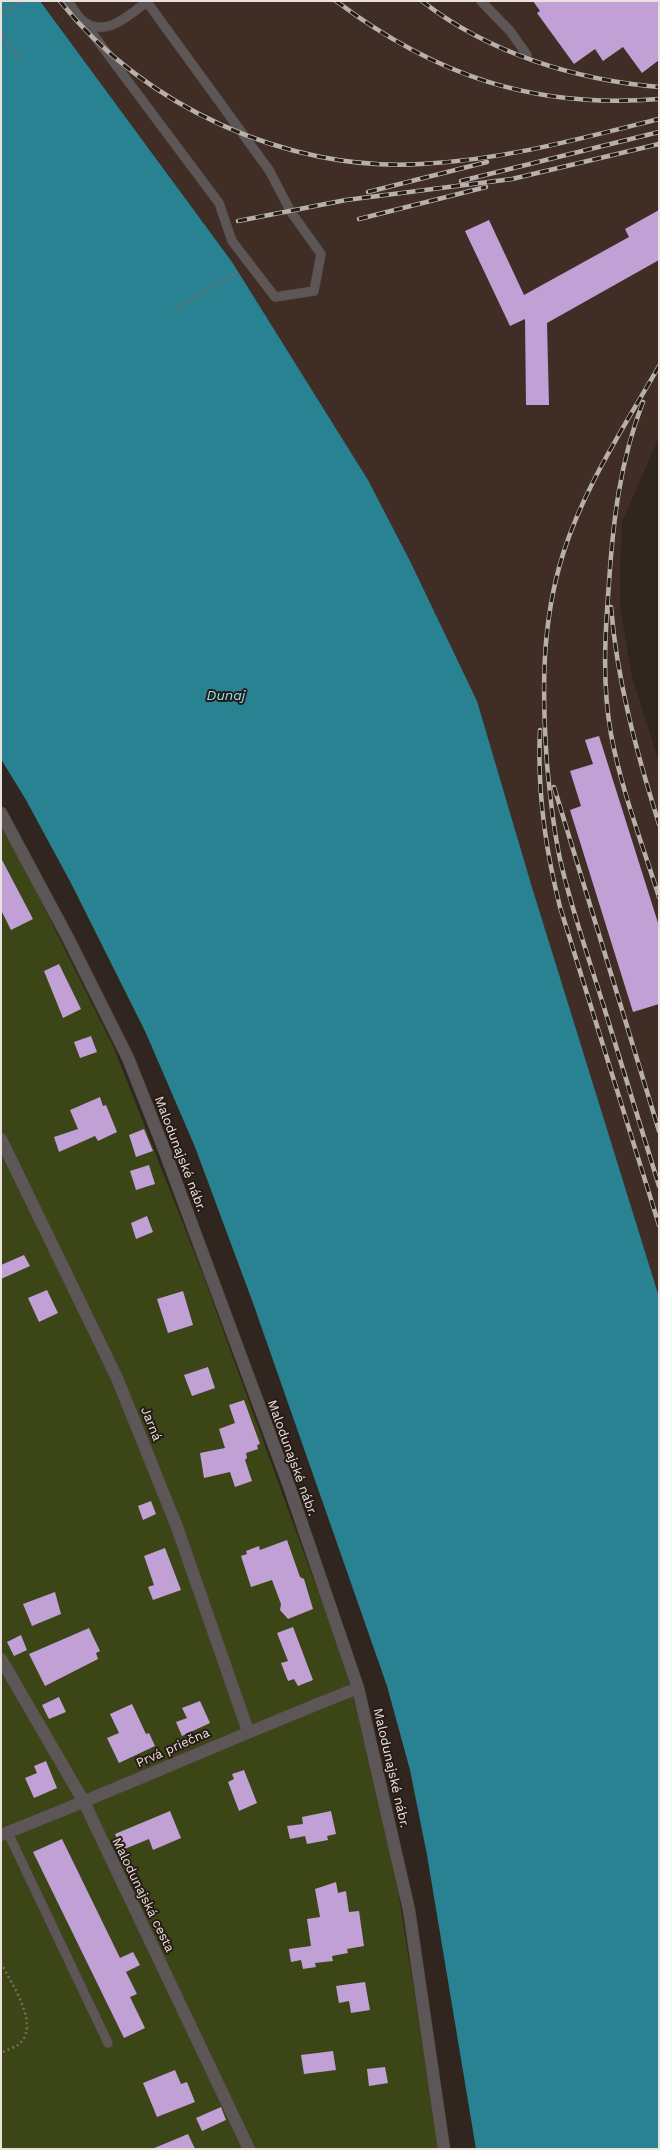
<!DOCTYPE html>
<html>
<head>
<meta charset="utf-8">
<style>
	body { margin:0 }
	#map { position:relative; width:660px; height:2150px; overflow:hidden; background:#31251f; font-family:"Work Sans",sans-serif }
	canvas { display:block }
	.frame { position:absolute; inset:0; border:2px solid #ebe2de; pointer-events:none }
</style>
</head>
<body>
<div id="map">
<canvas width="660" height="2150"></canvas>
<div class="frame"></div>
</div>
<script>
const c = document.querySelector('canvas').getContext('2d');
c.lineJoin = 'round';
function fillPath(path, color) {
  c.fillStyle = color;
  c.fill(path, 'evenodd');
}
function stroke(path, color, width, dash) {
  c.strokeStyle = color;
  c.lineWidth = width;
  c.lineCap = dash ? 'butt' : 'round';
  c.setLineDash(dash || []);
  c.stroke(path);
}
function label(font, color, halo, rows, align = 'center') {
  c.font = font + ' "Work Sans",sans-serif';
  c.lineWidth = 4;
  c.setLineDash([]);
  c.textBaseline = 'middle';
  c.strokeStyle = halo;
  c.fillStyle = color;
  for (const [text, x, y, turn = 0] of rows) {
    c.save();
    c.translate(x, y);
    c.rotate((+turn || 0) * Math.PI / 180);
    c.textAlign = isNaN(turn) ? turn : align;
    if (halo) c.strokeText(text, 0, 0);
    c.fillText(text, 0, 0);
    c.restore();
  }
}
const built = new Path2D(`
	M 40,1 L 659,1 L 659,437 L 622,522 L 620,570 L 620,607 L 632,677 L 659,762 L 659,1297 L 531,884 L 477,701 L 410,561 L 368,480 L 232,262 Z`);
const green = new Path2D(`
	M 1,827 L 28,875 L 114,1048 L 202,1272 L 329,1622 L 352,1691 L 394,1865 L 439,2149 L 1,2149 Z`);
const water = new Path2D(`
	M 1,1 L 40,1 L 232,262 L 368,480 L 410,561 L 477,701 L 531,884 L 659,1297 L 659,2149 L 476,2149 L 427,1855 L 410,1770 L 387,1686 L 253,1303 L 195,1147 L 145,1031 L 72,885 L 26,800 L 1,759 Z`);
const building = new Path2D(`
	M 533,1 L 659,1 L 659,60 L 642,73 L 623,47 L 603,61 L 595,49 L 574,64 L 537,13 L 540,11 Z
	M 659,210 L 659,260 L 547,323 L 549,405 L 526,405 L 525,319 L 510,326 L 465,231 L 489,220 L 524,295 L 629,237 L 625,229 Z
	M 599,736 L 659,926 L 659,1004 L 633,1012 L 570,810 L 581,806 L 570,771 L 593,764 L 585,740 Z
	M 1,858 L 33,919 L 11,930 L 1,910 Z
	M 59,964 L 81,1009 L 63,1018 L 44,971 Z
	M 91,1036 L 97,1052 L 80,1058 L 74,1042 Z
	M 100,1097 L 103,1106 L 106,1105 L 117,1132 L 98,1141 L 95,1136 L 59,1152 L 54,1137 L 78,1129 L 70,1110 Z
	M 144,1129 L 153,1151 L 136,1157 L 129,1135 Z
	M 149,1165 L 155,1184 L 136,1190 L 130,1171 Z
	M 147,1216 L 153,1232 L 136,1239 L 131,1223 Z
	M 24,1255 L 30,1266 L 1,1279 L 1,1265 Z
	M 47,1290 L 58,1313 L 39,1322 L 28,1298 Z
	M 183,1291 L 193,1325 L 168,1333 L 157,1299 Z
	M 208,1367 L 215,1388 L 192,1396 L 184,1375 Z
	M 244,1400 L 260,1444 L 257,1445 L 258,1449 L 246,1453 L 247,1458 L 245,1460 L 252,1481 L 235,1487 L 230,1472 L 204,1478 L 200,1453 L 225,1448 L 219,1429 L 235,1423 L 229,1405 Z
	M 151,1501 L 156,1514 L 143,1520 L 138,1506 Z
	M 287,1540 L 300,1577 L 304,1579 L 313,1609 L 288,1619 L 280,1610 L 281,1604 L 272,1580 L 251,1587 L 241,1556 L 247,1554 L 246,1551 L 259,1546 L 260,1550 Z
	M 165,1548 L 181,1590 L 153,1600 L 148,1587 L 154,1585 L 144,1556 Z
	M 55,1592 L 61,1614 L 32,1626 L 23,1604 Z
	M 293,1627 L 313,1680 L 298,1686 L 294,1679 L 288,1681 L 281,1663 L 288,1661 L 277,1633 Z
	M 89,1628 L 100,1651 L 96,1653 L 98,1659 L 45,1686 L 29,1654 Z
	M 21,1635 L 27,1650 L 14,1656 L 7,1642 Z
	M 59,1697 L 66,1712 L 49,1719 L 42,1705 Z
	M 200,1701 L 210,1723 L 182,1736 L 176,1722 L 187,1718 L 182,1708 Z
	M 132,1704 L 146,1734 L 149,1733 L 155,1746 L 119,1763 L 107,1738 L 119,1733 L 110,1714 Z
	M 46,1761 L 57,1788 L 34,1798 L 25,1778 L 37,1773 L 34,1766 Z
	M 244,1770 L 257,1803 L 239,1811 L 228,1782 L 234,1779 L 232,1774 Z
	M 170,1811 L 181,1838 L 153,1850 L 149,1839 L 122,1850 L 115,1834 Z
	M 331,1811 L 336,1834 L 327,1836 L 328,1840 L 307,1844 L 305,1836 L 290,1839 L 287,1826 L 303,1824 L 302,1817 Z
	M 62,1839 L 120,1958 L 133,1952 L 140,1965 L 126,1972 L 137,1994 L 130,1997 L 145,2028 L 124,2038 L 33,1852 Z
	M 336,1882 L 338,1893 L 346,1891 L 349,1912 L 359,1911 L 364,1946 L 347,1949 L 348,1953 L 332,1956 L 333,1961 L 315,1963 L 316,1967 L 303,1969 L 301,1960 L 291,1962 L 289,1949 L 311,1946 L 307,1919 L 320,1917 L 315,1889 Z
	M 365,1982 L 370,2010 L 351,2013 L 349,2001 L 339,2003 L 336,1986 Z
	M 333,2051 L 336,2070 L 304,2074 L 301,2055 Z
	M 385,2067 L 388,2083 L 369,2086 L 367,2069 Z
	M 175,2070 L 181,2084 L 187,2082 L 195,2102 L 157,2117 L 143,2083 Z
	M 221,2107 L 226,2120 L 202,2131 L 196,2118 Z
	M 188,2134 L 195,2149 L 152,2149 Z`);
const path = new Path2D(`
	M 1,16 L 22,1
	M 1,33 L 20,59
	M 176,309 L 239,271
	M 1,1963 C 11,1983 42,2027 18,2045 C 13,2048 6,2050 1,2053`);
const lane = new Path2D(`
	M 68,1 C 72,7 77,16 83,21 C 106,39 130,14 148,1
	M 481,1 L 510,31 L 527,55
	M 83,21 L 219,203 L 232,241 L 275,297 L 314,291 L 321,254 L 291,212 L 269,170 L 147,2
	M 8,1833 L 108,2043`);
const street = new Path2D(`
	M 1,813 L 68,938 L 128,1058 L 162,1144 L 289,1486 L 358,1688 L 409,1910 L 444,2149
	M 1,1139 L 117,1378 L 177,1527 L 248,1731
	M 1,1659 L 84,1802 L 249,2149
	M 1,1835 C 121,1788 238,1735 358,1688`);
const rail = new Path2D(`
	M 60,1 C 143,106 287,172 421,164 C 503,160 579,139 659,119
	M 336,1 C 436,76 534,109 659,99
	M 422,1 C 488,53 576,80 659,87
	M 461,181 L 659,132
	M 368,192 L 487,162
	M 359,219 L 486,187
	M 238,221 L 346,200 L 512,179 L 659,144
	M 659,366 C 624,427 584,487 563,554 C 541,624 542,693 547,764 C 550,796 553,827 560,859 C 571,908 588,956 603,1004 C 621,1064 640,1125 659,1186
	M 643,402 C 620,461 613,521 609,583 C 605,634 602,684 611,734 C 621,789 642,843 659,897
	M 611,607 C 617,681 637,754 659,824
	M 540,730 C 537,791 545,848 560,907 L 659,1225
	M 554,787 L 659,1131`);
const streetNames = [
	["Malodunajské nábr.",180,1154,69],
	["Jarná",151,1424,68],
	["Malodunajské nábr.",292,1458,70],
	["Prvá priečna",173,1748,-24],
	["Malodunajské nábr.",391,1768,77],
	["Malodunajská cesta",143,1895,64]
];
const waterNames = [
	["Dunaj",226,696]
];
fillPath(built, '#402d26');
fillPath(green, '#3b4516');
fillPath(water, '#298291');
fillPath(building, '#c1a0d6');
stroke(lane, '#4f433e', 10);
stroke(street, '#4f433e', 13);
stroke(path, '#766c66', 2.5, [2, 3]);
stroke(lane, '#5d5657', 9);
stroke(street, '#5d5657', 12);
stroke(rail, '#b9b0ab', 4.5);
stroke(rail, '#271b16', 3, [9]);
label('13px', '#ebe2de', '#271b16', streetNames);
label('italic 14px', '#8be8f9', '#271b16', waterNames);
</script>
</body>
</html>
